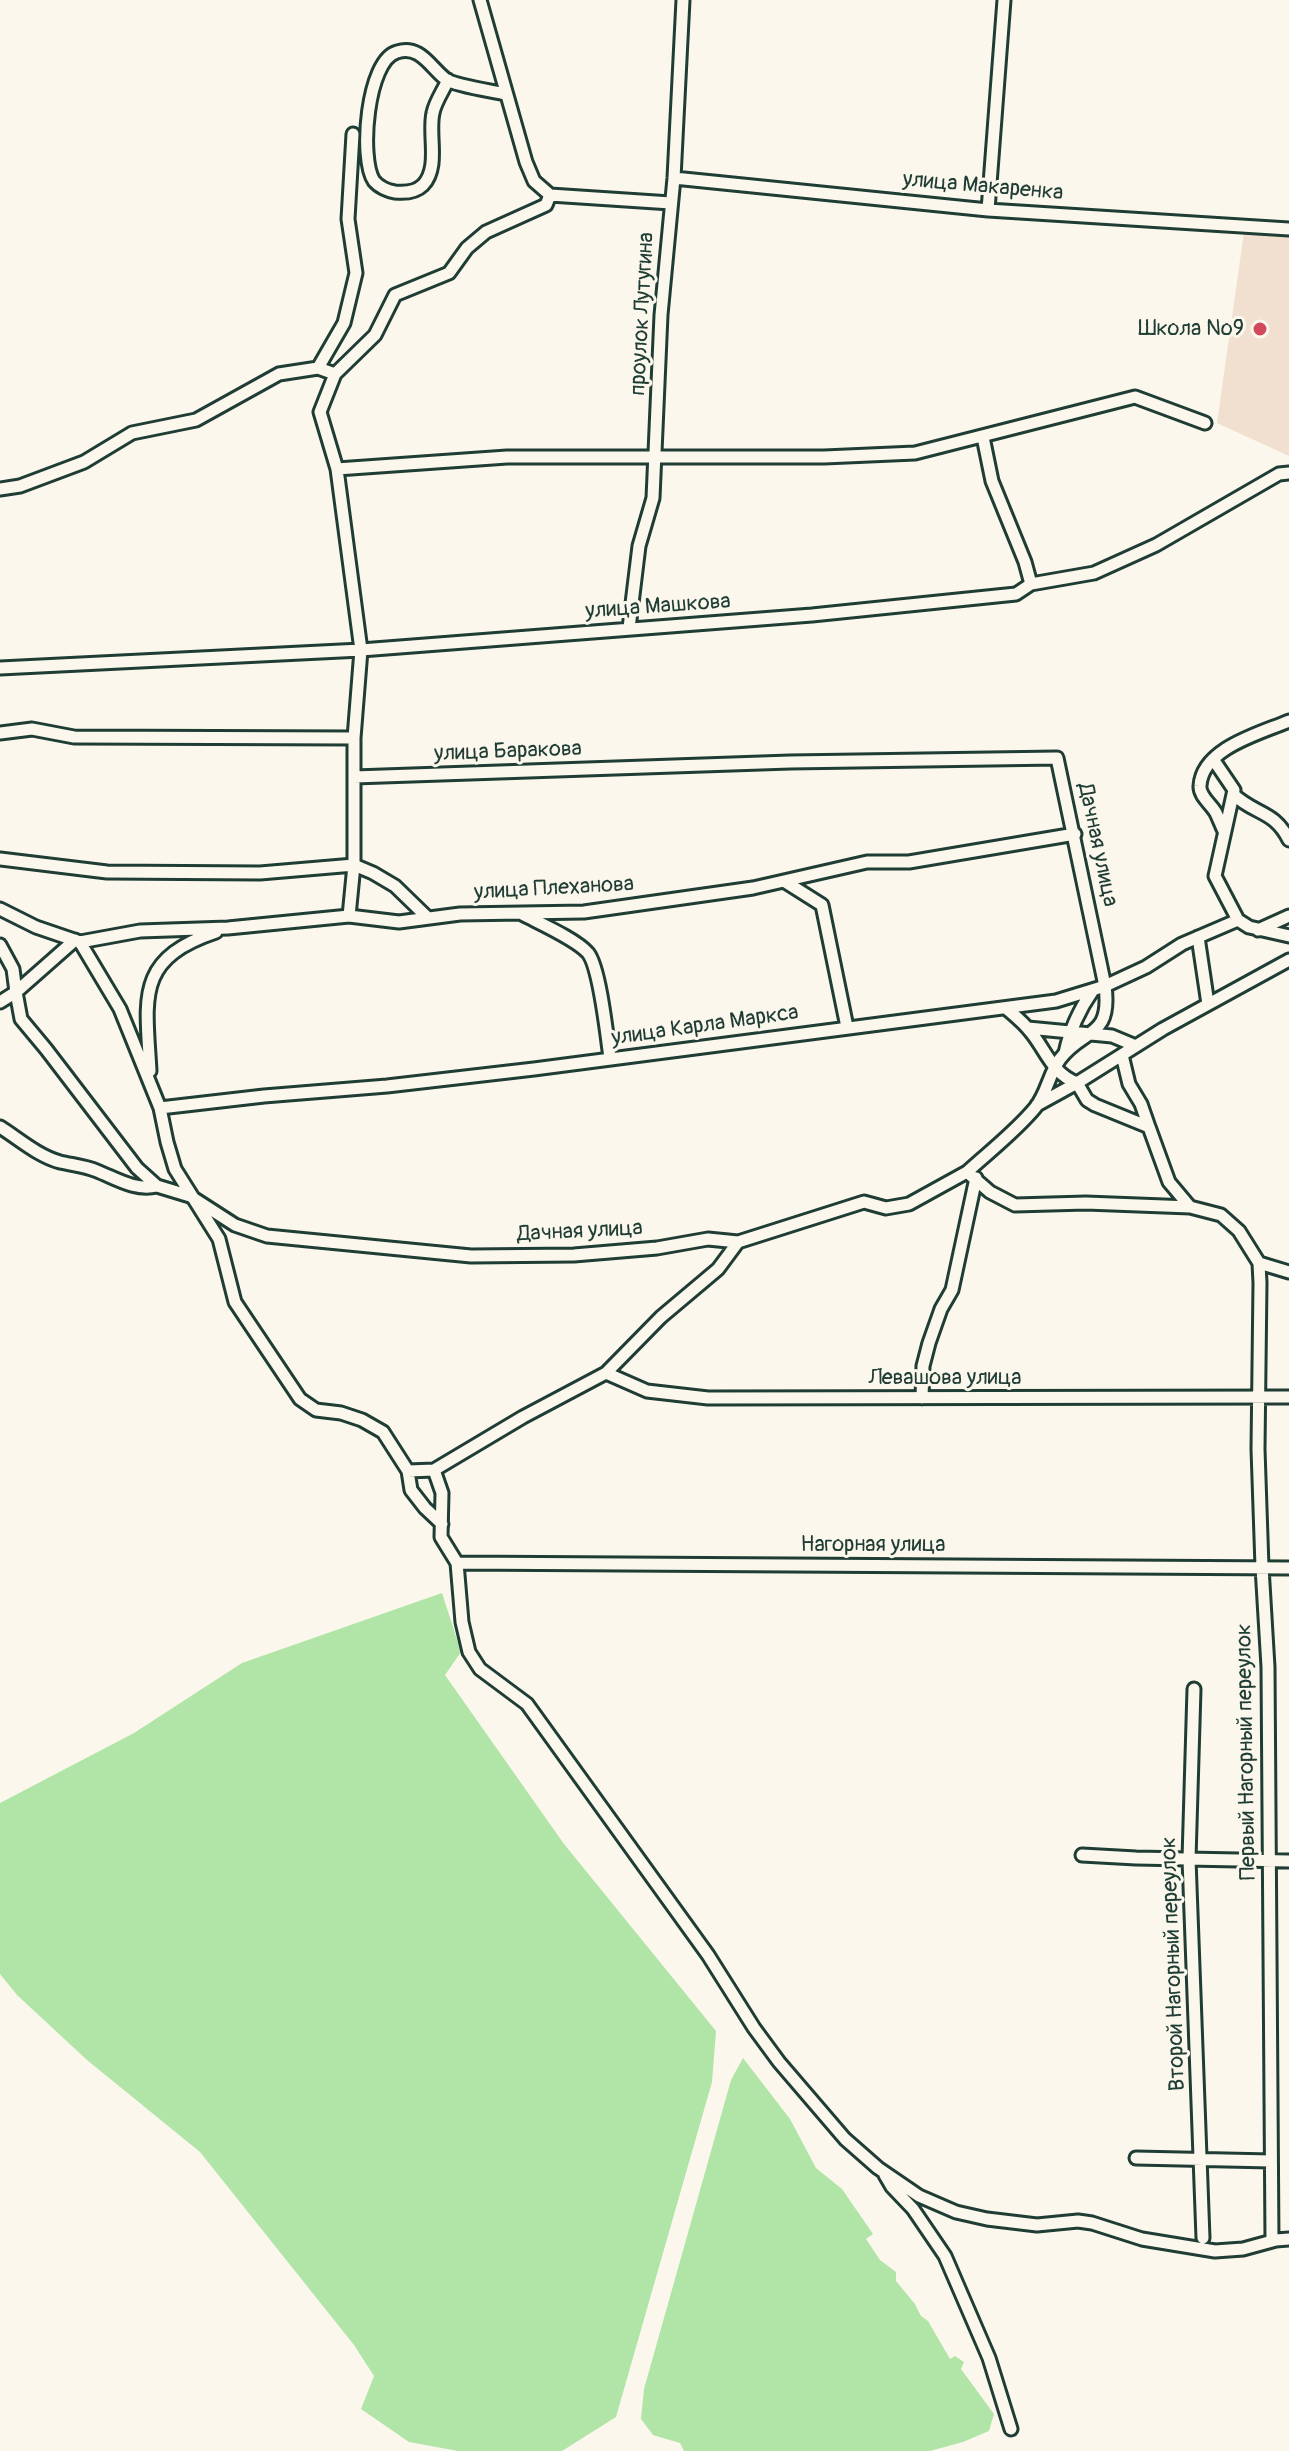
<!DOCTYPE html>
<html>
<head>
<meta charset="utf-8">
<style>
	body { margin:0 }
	canvas { display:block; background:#fbf7ec }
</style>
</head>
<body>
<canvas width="1289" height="2451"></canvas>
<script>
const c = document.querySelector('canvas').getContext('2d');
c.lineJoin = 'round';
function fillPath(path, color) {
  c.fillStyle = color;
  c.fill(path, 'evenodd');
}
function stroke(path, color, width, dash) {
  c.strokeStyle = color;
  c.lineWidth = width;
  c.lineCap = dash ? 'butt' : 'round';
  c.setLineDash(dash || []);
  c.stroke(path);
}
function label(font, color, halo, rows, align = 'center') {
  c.font = font + ' Pangolin,sans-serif';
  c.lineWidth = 6;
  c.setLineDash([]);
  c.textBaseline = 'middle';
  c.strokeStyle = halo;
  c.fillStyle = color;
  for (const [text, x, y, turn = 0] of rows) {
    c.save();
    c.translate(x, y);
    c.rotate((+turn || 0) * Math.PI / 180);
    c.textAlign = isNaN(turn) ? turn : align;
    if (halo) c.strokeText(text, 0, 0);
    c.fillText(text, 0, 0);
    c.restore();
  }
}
const built = new Path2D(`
	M 1244,232 L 1289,236 L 1289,456 L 1217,423 Z`);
const green = new Path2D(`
	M 442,1593 L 461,1652 L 445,1675 L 564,1844 L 716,2031 L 712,2082 L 616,2417 L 562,2451 L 458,2451 L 409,2442 L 361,2409 L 374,2376 L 354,2345 L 200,2152 L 87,2060 L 17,1995 L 0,1974 L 0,1803 L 134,1733 L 242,1663 Z
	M 743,2058 L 790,2119 L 816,2168 L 842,2189 L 873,2234 L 866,2239 L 880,2260 L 896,2272 L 896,2281 L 915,2304 L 921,2316 L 928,2321 L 950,2359 L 955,2356 L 964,2362 L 961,2369 L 994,2414 L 989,2431 L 963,2442 L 930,2451 L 684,2451 L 680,2443 L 653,2435 L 641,2419 L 644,2389 L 731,2080 Z`);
const minor = new Path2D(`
	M 480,0 L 526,162 L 534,181 L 550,195 L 671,203
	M 448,80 C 443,91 435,102 433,113 C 428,135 440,167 423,185 C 416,192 405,193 395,192 C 388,191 379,187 374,181 C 359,159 367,60 397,52 C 421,44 431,69 447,80 C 457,86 493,91 506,94
	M 674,178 L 988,210 L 1289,229
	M 988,210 L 1004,0
	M 318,368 L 344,323 L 356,273 L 348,219 L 353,134
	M 983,437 L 992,481 L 1025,562 L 1031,584
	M 337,469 L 507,457 L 824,457 L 915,453 L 1135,397 L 1205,423
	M 0,489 L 20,486 L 84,462 L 132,433 L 196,420 L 279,374 L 318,368 L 335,374
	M 629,628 L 639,546 L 653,498 L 661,315 L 674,178 L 683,0
	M 0,668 L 361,650 L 812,615 L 1016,594 L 1031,584 L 1094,573 L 1156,545 L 1279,474 L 1289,473
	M 0,733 L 32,729 L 74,737 L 354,738 L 354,777 L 790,762 L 1057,758 L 1105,986 C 1112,1039 1083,1028 1060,1059 C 1049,1073 1047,1094 1035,1108 C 1015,1132 990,1151 967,1172
	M 354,738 L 361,650 L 337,469 L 320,412 L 335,374 L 375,335 L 395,295 L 449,273 L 467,248 L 486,232 L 546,205 L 550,195
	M 1213,759 L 1234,790 L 1215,876 L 1238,920 L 1249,927 L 1289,936
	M 1233,794 C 1255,815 1274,810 1289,840
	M 1224,831 C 1221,825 1219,819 1216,813 C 1212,805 1199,796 1200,786 C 1202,748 1261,733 1289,721
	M 0,859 L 107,872 L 260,873 L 354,865 L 373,873 L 395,886 L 428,918
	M 784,881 L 822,905 L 847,1027
	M 0,909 L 36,927 L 80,942 L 120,1009 L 160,1108 L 167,1142 L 175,1169 L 219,1239 L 235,1302 L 300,1399 L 316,1410 L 341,1413 L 362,1420 L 383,1432 L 408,1471 L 411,1490 L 425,1508 L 442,1524
	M 522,914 C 539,923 576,939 588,953 C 600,968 607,1037 610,1058
	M 349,916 L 354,865 L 354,777
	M 1258,930 L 1289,916
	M 1198,937 L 1208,1004
	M 75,940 L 16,992 L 21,1019 L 46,1049 L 137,1168 L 157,1186 L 190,1196 L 235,1225 L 267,1236 L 471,1256 L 574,1255 L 657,1248 L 708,1239 L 738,1242 L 864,1202 L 886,1208 L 909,1204 L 967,1172 L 990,1192 L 1015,1205 L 1086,1203 L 1190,1207 L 1221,1215 L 1239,1231 L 1259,1263 L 1260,1283 L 1258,1449 L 1262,1567 L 1268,1667 L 1272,2241
	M 80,942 L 140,931 L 228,928 L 349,916 L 399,922 L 460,914 L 584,912 L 753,888 L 867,862 L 909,862 L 1075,834
	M 0,945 L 13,969 L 16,992 L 0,1002
	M 1006,1008 C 1014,1015 1023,1022 1030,1031 C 1046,1050 1052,1074 1077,1083
	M 1028,1028 L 1112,1036 L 1136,1046
	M 1065,1053 C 1070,1029 1079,1010 1093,990
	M 1122,1055 L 1129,1084 L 1141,1104 L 1149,1127
	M 150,1071 C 146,998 135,959 216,932
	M 1037,1105 L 1077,1083
	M 160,1108 L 264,1096 L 387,1086 L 534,1069 L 1056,1001 L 1105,986 L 1146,967 L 1182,944 L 1238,920
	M 0,1127 C 19,1139 38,1156 60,1162 C 73,1165 85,1166 97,1171 C 117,1179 135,1191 157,1186
	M 1190,1207 L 1169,1182 L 1149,1127 L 1095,1105 L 1087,1100 L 1077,1083 L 1163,1029 L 1289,960
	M 1259,1263 L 1289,1272
	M 606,1373 L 647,1391 L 708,1398 L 1289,1397
	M 922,1398 L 923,1366 L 929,1343 L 941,1309 L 952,1290 L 976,1178
	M 434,1470 L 442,1493 L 441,1537 L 457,1563 L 462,1622 L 469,1652 L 480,1669 L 527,1704 L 708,1955 L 754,2028 L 779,2062 L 845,2139 L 878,2168 L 919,2196 L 956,2212 L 987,2219 L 1037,2225 L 1078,2221 L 1092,2223 L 1142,2239 L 1215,2251 L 1243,2249 L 1276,2240 L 1289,2239
	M 408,1471 L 434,1470 L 523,1417 L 606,1373 L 661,1317 L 718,1269 L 738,1242
	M 457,1563 L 1289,1568
	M 1194,1689 L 1189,1859 L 1203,2238
	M 1082,1855 L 1136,1858 L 1289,1861
	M 1136,2158 L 1271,2161
	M 885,2175 L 892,2187 L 913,2209 L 945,2256 L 989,2358 L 1011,2429`);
const markers = [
	[1260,329,8,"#d1495b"]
];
const streetNames = [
	["улица Макаренка",983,187,5],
	["проулок Лутугина",643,314,-87],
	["улица Машкова",658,607,-4],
	["улица Баракова",508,752,-2],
	["Дачная улица",1097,845,78],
	["улица Плеханова",554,889,-3],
	["улица Карла Маркса",705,1026,-8],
	["Дачная улица",580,1232,-3],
	["Левашова улица",945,1378],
	["Нагорная улица",873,1545],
	["Первый Нагорный переулок",1247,1752,-91],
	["Второй Нагорный переулок",1174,1964,-92]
];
const poiNames = [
	["Школа №9",1244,329]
];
fillPath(built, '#f1dfd0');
fillPath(green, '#b1e5a7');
stroke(minor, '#1f3d34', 17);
stroke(minor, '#fbf7ec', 11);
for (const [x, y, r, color] of markers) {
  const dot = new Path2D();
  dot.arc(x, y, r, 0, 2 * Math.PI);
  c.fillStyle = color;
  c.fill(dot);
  stroke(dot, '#fbf7ec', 3);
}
label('22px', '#1f3d34', '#fbf7ec', streetNames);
label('22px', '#1f3d34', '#fbf7ec', poiNames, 'right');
</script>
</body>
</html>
